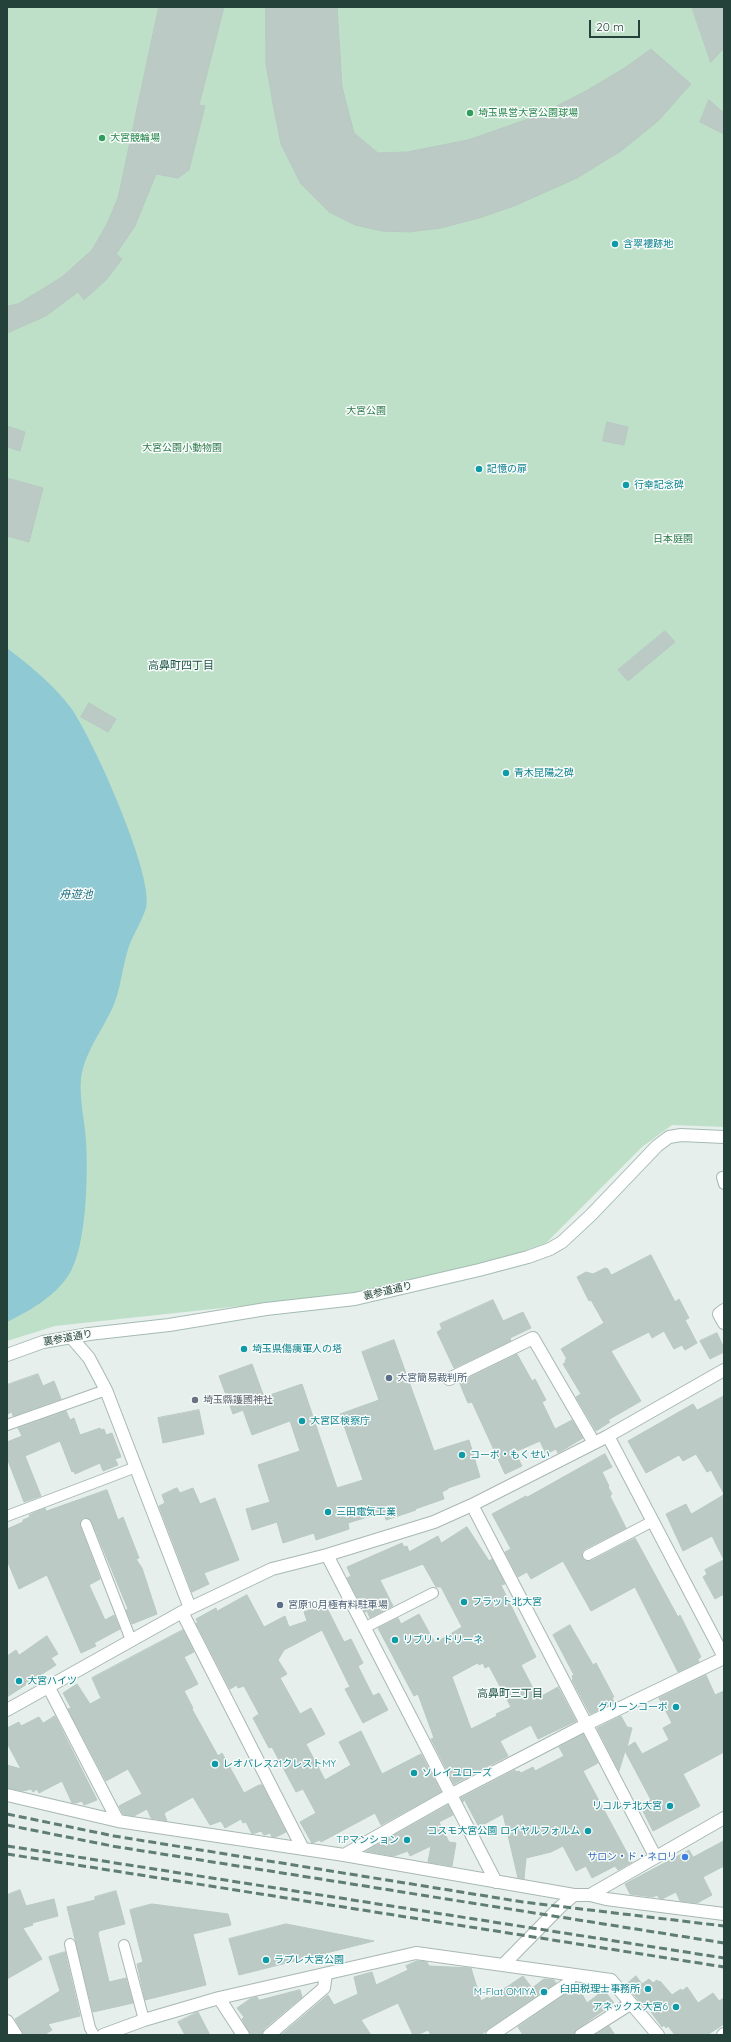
<!DOCTYPE html>
<html>
<head>
<meta charset="utf-8">
<style>
	body { margin:0 }
	#map { position:relative; width:731px; height:2042px; overflow:hidden; background:#e6efeb; font-family:Quicksand,sans-serif }
	canvas { display:block }
	.frame { position:absolute; inset:0; border:8px solid #24423a; pointer-events:none }
	.scale { position:absolute; left:589px; top:20px; width:51px; height:18px; box-sizing:border-box; border:2px solid #24423a; border-top:0; padding-left:5px; font-size:12px; line-height:14px; white-space:nowrap; color:#24423a; -webkit-text-stroke:3px #f7fbf9; paint-order:stroke }
</style>
</head>
<body>
<div id="map">
<canvas width="731" height="2042"></canvas>
<div class="frame"></div>
<div class="scale">20 m</div>
</div>
<script>
const c = document.querySelector('canvas').getContext('2d');
c.lineJoin = 'round';
function fillPath(path, color) {
  c.fillStyle = color;
  c.fill(path, 'evenodd');
}
function stroke(path, color, width, dash) {
  c.strokeStyle = color;
  c.lineWidth = width;
  c.lineCap = dash ? 'butt' : 'round';
  c.setLineDash(dash || []);
  c.stroke(path);
}
function label(font, color, halo, rows, align = 'center') {
  c.font = font + ' Quicksand,"Noto Sans JP",sans-serif';
  c.lineWidth = 3;
  c.setLineDash([]);
  c.textBaseline = 'middle';
  c.strokeStyle = halo;
  c.fillStyle = color;
  for (const [text, x, y, turn = 0] of rows) {
    c.save();
    c.translate(x, y);
    c.rotate((+turn || 0) * Math.PI / 180);
    c.textAlign = isNaN(turn) ? turn : align;
    if (halo) c.strokeText(text, 0, 0);
    c.fillText(text, 0, 0);
    c.restore();
  }
}
const green = new Path2D(`
	M 7,7 L 724,7 L 724,1127 L 672,1125 L 642,1147 L 546,1243 L 510,1256 L 352,1294 L 55,1326 L 7,1341 Z`);
const water = new Path2D(`
	M 7,648 C 30,666 53,684 71,708 C 92,737 155,877 146,908 C 142,921 134,933 129,946 C 122,967 121,990 112,1009 C 101,1032 84,1054 81,1079 C 79,1098 85,1122 86,1141 C 88,1174 87,1249 68,1276 C 53,1298 29,1311 7,1322 Z`);
const building = new Path2D(`
	M 159,7 L 224,7 L 199,105 L 205,106 L 189,170 L 178,178 L 156,174 L 135,226 L 116,254 L 122,259 L 107,279 L 84,300 L 78,292 L 46,316 L 7,333 L 7,306 L 18,304 L 62,277 L 92,250 L 107,224 L 118,198 Z
	M 266,7 L 337,7 L 342,87 L 354,133 L 378,153 L 407,152 L 468,140 L 537,116 L 586,91 L 626,67 L 651,49 L 691,84 L 658,121 L 621,151 L 577,178 L 514,206 L 479,218 L 441,228 L 409,232 L 382,231 L 355,225 L 329,212 L 301,184 L 281,144 L 273,104 L 266,64 Z
	M 692,7 L 724,7 L 724,48 L 711,62 Z
	M 709,100 L 724,113 L 724,134 L 700,122 Z
	M 607,422 L 628,427 L 624,445 L 603,441 Z
	M 7,426 L 25,432 L 20,451 L 7,447 Z
	M 7,478 L 43,488 L 29,542 L 7,536 Z
	M 665,631 L 675,642 L 628,681 L 618,670 Z
	M 89,703 L 116,719 L 108,732 L 81,717 Z
	M 651,1255 L 675,1302 L 679,1299 L 689,1318 L 685,1320 L 697,1343 L 685,1350 L 682,1345 L 674,1349 L 664,1331 L 652,1338 L 649,1332 L 611,1351 L 641,1401 L 608,1420 L 610,1422 L 596,1431 L 576,1397 L 581,1394 L 563,1364 L 566,1362 L 565,1360 L 567,1359 L 561,1349 L 604,1323 L 591,1300 L 589,1301 L 577,1277 L 586,1272 L 593,1274 L 605,1268 L 608,1269 L 611,1275 Z
	M 493,1300 L 503,1321 L 523,1312 L 531,1328 L 510,1338 L 511,1341 L 454,1368 L 437,1332 L 442,1329 L 440,1324 Z
	M 717,1333 L 724,1348 L 724,1352 L 710,1359 L 700,1341 Z
	M 394,1340 L 434,1451 L 469,1440 L 480,1477 L 448,1488 L 448,1489 L 442,1492 L 444,1499 L 415,1509 L 416,1510 L 386,1520 L 384,1512 L 348,1523 L 349,1529 L 316,1540 L 314,1533 L 283,1543 L 277,1522 L 252,1530 L 246,1509 L 270,1502 L 258,1465 L 300,1451 L 290,1421 L 252,1435 L 243,1410 L 233,1414 L 219,1376 L 252,1364 L 264,1397 L 302,1384 L 337,1488 L 363,1480 L 340,1414 L 379,1400 L 362,1352 Z
	M 517,1354 L 532,1381 L 535,1379 L 546,1400 L 542,1402 L 555,1429 L 572,1420 L 583,1438 L 558,1453 L 556,1449 L 546,1454 L 540,1441 L 515,1452 L 522,1466 L 505,1474 L 472,1402 L 468,1403 L 460,1384 L 460,1382 Z
	M 38,1374 L 43,1386 L 54,1381 L 61,1399 L 13,1416 L 12,1412 L 7,1414 L 7,1385 Z
	M 724,1396 L 724,1494 L 711,1470 L 707,1472 L 696,1454 L 683,1461 L 679,1455 L 646,1473 L 628,1441 L 693,1404 L 697,1410 Z
	M 199,1410 L 204,1434 L 163,1443 L 158,1418 Z
	M 66,1411 L 70,1420 L 74,1418 L 80,1435 L 100,1428 L 101,1430 L 104,1429 L 106,1435 L 112,1433 L 121,1457 L 115,1459 L 118,1465 L 103,1471 L 100,1463 L 75,1474 L 74,1471 L 72,1472 L 60,1441 L 25,1456 L 41,1496 L 24,1502 L 7,1458 L 7,1442 L 22,1436 L 18,1428 Z
	M 605,1454 L 612,1467 L 602,1472 L 609,1486 L 608,1487 L 612,1494 L 610,1496 L 626,1528 L 585,1549 L 582,1552 L 582,1558 L 585,1561 L 591,1561 L 635,1538 L 678,1617 L 680,1615 L 701,1657 L 698,1659 L 699,1662 L 678,1672 L 635,1587 L 591,1611 L 563,1561 L 531,1579 L 527,1572 L 518,1577 L 505,1552 L 511,1549 L 492,1514 L 526,1496 L 527,1497 Z
	M 177,1488 L 180,1493 L 193,1488 L 200,1504 L 215,1498 L 239,1560 L 204,1573 L 209,1584 L 192,1592 L 159,1506 L 165,1503 L 162,1495 Z
	M 107,1490 L 118,1520 L 123,1517 L 139,1558 L 136,1559 L 142,1568 L 157,1614 L 132,1624 L 126,1610 L 128,1609 L 92,1522 L 87,1518 L 83,1518 L 80,1523 L 80,1526 L 100,1579 L 89,1585 L 105,1620 L 114,1615 L 120,1629 L 94,1643 L 96,1646 L 81,1653 L 47,1575 L 19,1589 L 7,1560 L 7,1529 L 23,1522 L 23,1520 L 30,1517 L 29,1515 L 45,1508 L 46,1511 Z
	M 724,1495 L 724,1560 L 712,1536 L 683,1551 L 666,1514 L 686,1504 L 691,1514 Z
	M 467,1527 L 489,1561 L 492,1559 L 505,1584 L 501,1585 L 536,1657 L 521,1665 L 538,1698 L 558,1687 L 576,1721 L 538,1739 L 531,1725 L 500,1741 L 508,1756 L 454,1784 L 431,1739 L 434,1738 L 418,1694 L 414,1696 L 378,1628 L 398,1618 L 401,1624 L 419,1614 L 435,1643 L 462,1627 L 441,1587 L 436,1587 L 423,1564 L 380,1580 L 393,1606 L 370,1618 L 367,1611 L 365,1612 L 347,1578 L 351,1576 L 347,1567 L 402,1543 L 404,1547 L 407,1546 L 409,1552 L 438,1536 L 441,1543 ZM 478,1663 L 479,1665 L 483,1663 L 485,1668 L 489,1666 L 511,1707 L 496,1714 L 497,1716 L 471,1729 L 452,1677 Z
	M 724,1560 L 724,1594 L 715,1599 L 703,1577 L 707,1574 L 705,1570 Z
	M 247,1595 L 264,1627 L 285,1616 L 289,1627 L 307,1621 L 304,1612 L 324,1602 L 344,1642 L 351,1639 L 363,1663 L 358,1666 L 373,1696 L 379,1693 L 388,1710 L 363,1723 L 345,1689 L 350,1687 L 322,1630 L 284,1650 L 278,1660 L 287,1674 L 280,1678 L 300,1714 L 311,1708 L 325,1734 L 306,1744 L 325,1780 L 351,1765 L 339,1742 L 361,1731 L 382,1774 L 421,1754 L 441,1792 L 381,1825 L 375,1813 L 321,1842 L 320,1840 L 312,1843 L 300,1822 L 316,1813 L 303,1789 L 296,1792 L 272,1747 L 269,1748 L 253,1718 L 259,1714 L 244,1686 L 238,1688 L 237,1685 L 230,1689 L 196,1623 L 198,1623 L 196,1619 L 216,1608 L 217,1611 Z
	M 570,1625 L 593,1665 L 596,1663 L 614,1697 L 612,1697 L 614,1703 L 590,1714 L 572,1680 L 573,1679 L 572,1676 L 574,1675 L 553,1635 Z
	M 183,1630 L 194,1652 L 184,1657 L 198,1684 L 184,1691 L 193,1708 L 192,1709 L 218,1756 L 222,1753 L 244,1793 L 259,1785 L 262,1785 L 286,1832 L 276,1837 L 272,1837 L 270,1833 L 264,1835 L 261,1831 L 252,1834 L 246,1822 L 243,1823 L 241,1819 L 225,1828 L 221,1821 L 210,1825 L 193,1797 L 164,1813 L 167,1821 L 151,1818 L 147,1809 L 134,1816 L 123,1814 L 119,1806 L 142,1794 L 128,1769 L 106,1781 L 68,1709 L 71,1708 L 63,1693 L 77,1684 L 90,1704 L 101,1698 L 92,1678 Z
	M 47,1636 L 58,1654 L 51,1658 L 56,1665 L 7,1697 L 7,1656 L 16,1650 L 19,1655 Z
	M 706,1675 L 715,1695 L 724,1691 L 724,1752 L 683,1774 L 700,1806 L 653,1831 L 640,1805 L 651,1800 L 625,1751 L 619,1771 L 597,1728 L 621,1716 L 627,1727 L 632,1728 L 627,1747 L 635,1742 L 642,1754 L 669,1740 L 663,1728 L 672,1723 L 659,1698 Z
	M 55,1716 L 97,1800 L 84,1805 L 82,1801 L 76,1803 L 72,1803 L 62,1781 L 39,1793 L 37,1789 L 33,1792 L 31,1789 L 23,1791 L 7,1788 L 7,1765 L 21,1769 L 7,1743 L 7,1728 L 19,1722 L 21,1726 L 39,1717 L 43,1723 Z
	M 583,1734 L 598,1763 L 583,1771 L 632,1862 L 618,1870 L 615,1866 L 592,1878 L 586,1866 L 576,1871 L 563,1846 L 551,1852 L 526,1858 L 524,1879 L 518,1878 L 503,1814 L 479,1827 L 464,1799 L 463,1802 L 461,1798 L 515,1770 L 516,1772 L 519,1771 L 521,1773 L 533,1767 L 535,1771 L 564,1756 L 559,1747 Z
	M 448,1805 L 453,1815 L 439,1822 L 449,1842 L 456,1843 L 452,1866 L 428,1862 L 431,1846 L 410,1856 L 408,1851 L 394,1856 L 366,1851 Z
	M 724,1841 L 724,1866 L 703,1877 L 712,1895 L 697,1903 L 680,1901 L 676,1892 L 662,1899 L 659,1898 L 657,1895 L 653,1897 L 630,1894 L 625,1884 L 689,1850 L 693,1857 Z
	M 20,1890 L 26,1906 L 54,1899 L 58,1916 L 32,1923 L 33,1925 L 23,1928 L 42,1959 L 7,1979 L 7,1895 Z
	M 116,1891 L 125,1924 L 99,1931 L 98,1934 L 109,1982 L 126,1978 L 133,2003 L 93,2012 L 67,1907 L 95,1900 L 95,1897 Z
	M 152,1904 L 228,1914 L 231,1925 L 193,1934 L 206,1985 L 145,2000 L 137,1964 L 143,1962 L 130,1910 Z
	M 286,1924 L 374,1941 L 239,1975 L 229,1939 Z
	M 65,1952 L 80,2016 L 48,2024 L 52,2030 L 44,2035 L 24,2035 L 15,2019 L 60,1991 L 49,1957 Z
	M 417,1961 L 427,1962 L 429,1966 L 471,1968 L 481,2001 L 488,1997 L 489,1999 L 523,1976 L 532,1988 L 544,1979 L 554,1980 L 556,1983 L 488,2029 L 481,2035 L 431,2035 L 428,2030 L 417,2035 L 413,2035 L 398,2003 L 361,2020 L 371,2035 L 281,2035 L 328,1995 L 334,2005 L 358,1994 L 354,1977 L 372,1972 L 376,1985 L 408,1970 L 406,1966 Z
	M 636,1976 L 642,1984 L 649,1979 L 653,1983 L 657,1980 L 659,1982 L 660,1981 L 672,1995 L 681,1989 L 682,1991 L 687,1987 L 698,2003 L 713,1993 L 719,2001 L 724,1998 L 724,2024 L 707,2035 L 675,2035 L 668,2026 L 666,2028 L 664,2025 L 662,2027 L 646,2005 L 644,2007 L 626,1985 Z
	M 577,1985 L 587,2003 L 604,1990 L 614,2003 L 577,2029 L 574,2035 L 523,2035 L 518,2027 Z
	M 300,1990 L 302,1997 L 264,2029 L 262,2035 L 250,2035 L 242,2019 L 244,2017 L 237,2008 L 250,1999 L 257,1997 L 259,2000 Z
	M 198,2012 L 210,2035 L 185,2035 L 178,2022 Z
	M 609,2026 L 615,2035 L 595,2035 Z`);
const lane = new Path2D(`
	M 722,1177 L 724,1184
	M 7,1425 L 106,1390
	M 7,1516 L 136,1467
	M 86,1524 L 131,1640
	M 588,1555 L 653,1521
	M 364,1628 L 433,1593
	M 70,1944 L 90,2028 L 94,2035
	M 124,1945 L 144,2020`);
const street = new Path2D(`
	M 724,1310 L 719,1314 L 724,1323
	M 71,1337 L 89,1358 L 106,1390 L 190,1608
	M 449,1379 L 533,1338 L 594,1443
	M 608,1436 L 724,1657
	M 472,1505 L 655,1856
	M 327,1555 L 496,1882
	M 182,1612 L 303,1849
	M 48,1686 L 118,1821
	M 7,1710 L 182,1612 L 272,1569 L 327,1555 L 434,1522 L 472,1505 L 608,1436 L 724,1370
	M 7,1795 L 118,1821 L 344,1855 L 574,1895 L 590,1895 L 606,1899 L 724,1914
	M 344,1855 L 450,1795 L 587,1724 L 724,1658
	M 590,1895 L 724,1818
	M 503,1965 L 560,1907 L 574,1895
	M 219,1998 L 243,2035
	M 7,2021 L 16,2035
	M 103,2035 L 144,2020 L 219,1998 L 416,1953 L 611,1980 L 658,2035
	M 269,2035 L 324,1988 L 326,1974
	M 492,2035 L 569,1983 L 569,1974
	M 581,2035 L 630,2004
	M 723,2035 L 724,2034`);
const secondary = new Path2D(`
	M 7,1355 L 43,1342 L 89,1334 L 169,1325 L 266,1309 L 355,1299 L 479,1270 L 528,1257 L 550,1249 L 562,1242 L 591,1215 L 657,1146 L 669,1137 L 681,1135 L 724,1137`);
const rail = new Path2D(`
	M 7,1814 L 114,1836 L 523,1902 L 724,1926
	M 7,1825 L 112,1846 L 724,1943
	M 7,1846 L 724,1958
	M 7,1854 L 724,1967`);
const markers = [
	[470,113,4,"#2e9e5b"],
	[102,138,4,"#2e9e5b"],
	[615,244,4,"#0f9aa8"],
	[479,469,4,"#0f9aa8"],
	[626,485,4,"#0f9aa8"],
	[506,773,4,"#0f9aa8"],
	[244,1349,4,"#0f9aa8"],
	[389,1378,4,"#5c6f8a"],
	[195,1400,4,"#6b7280"],
	[302,1421,4,"#0f9aa8"],
	[462,1455,4,"#0f9aa8"],
	[328,1512,4,"#0f9aa8"],
	[464,1602,4,"#0f9aa8"],
	[280,1605,4,"#5c6f8a"],
	[395,1640,4,"#0f9aa8"],
	[19,1681,4,"#0f9aa8"],
	[676,1707,4,"#0f9aa8"],
	[215,1764,4,"#0f9aa8"],
	[414,1773,4,"#0f9aa8"],
	[670,1806,4,"#0f9aa8"],
	[588,1831,4,"#0f9aa8"],
	[407,1840,4,"#0f9aa8"],
	[685,1857,4,"#3f7fe0"],
	[266,1960,4,"#0f9aa8"],
	[648,1989,4,"#0f9aa8"],
	[544,1992,4,"#0f9aa8"],
	[676,2007,4,"#0f9aa8"]
];
const leisureNames = [
	["埼玉県営大宮公園球場",478,113],
	["大宮競輪場",110,138]
];
const cultureNames = [
	["含翠褸跡地",623,244],
	["記憶の扉",487,469],
	["行幸記念碑",634,485],
	["青木昆陽之碑",514,773],
	["埼玉県傷痍軍人の塔",252,1349],
	["大宮区検察庁",310,1421],
	["コーポ・もくせい",470,1455],
	["三田電気工業",336,1512],
	["フラット北大宮",472,1602],
	["リブリ・ドリーネ",403,1640],
	["大宮ハイツ",27,1681],
	["グリーンコーポ",668,1707,"right"],
	["レオパレス21クレストMY",223,1764],
	["ソレイユローズ",422,1773],
	["リコルテ北大宮",662,1806,"right"],
	["コスモ大宮公園 ロイヤルフォルム",580,1831,"right"],
	["T.Pマンション",399,1840,"right"],
	["ラプレ大宮公園",274,1960],
	["臼田税理士事務所",640,1989,"right"],
	["M-Flat OMIYA",536,1992,"right"],
	["アネックス大宮6",668,2007,"right"]
];
const parkNames = [
	["大宮公園",366,411],
	["大宮公園小動物園",182,448],
	["日本庭園",673,539]
];
const streetNames = [
	["裏参道通り",388,1291,-13],
	["裏参道通り",68,1338,-10]
];
const serviceNames = [
	["大宮簡易裁判所",397,1378],
	["宮原10月極有料駐車場",288,1605]
];
const worshipNames = [
	["埼玉縣護國神社",203,1400]
];
const shopNames = [
	["サロン・ド・ネロリ",677,1857]
];
const neighbourhoodNames = [
	["高鼻町四丁目",181,666],
	["高鼻町三丁目",510,1694]
];
const waterNames = [
	["舟遊池",76,895]
];
fillPath(green, '#bfe0c8');
fillPath(water, '#8ec9d4');
fillPath(building, '#bbcac4');
stroke(building, '#b8c9c2', 1);
stroke(lane, '#a8b8b2', 12);
stroke(street, '#a8b8b2', 14);
stroke(secondary, '#a4bbb3', 14);
stroke(lane, '#fff', 10);
stroke(street, '#fff', 12);
stroke(secondary, '#fff', 12);
stroke(rail, '#5f7d75', 3, [8, 4]);
for (const [x, y, r, color] of markers) {
  const dot = new Path2D();
  dot.arc(x, y, r, 0, 2 * Math.PI);
  c.fillStyle = color;
  c.fill(dot);
  stroke(dot, '#f7fbf9', 1.5);
}
label('10px', '#27864d', '#f7fbf9', leisureNames, 'left');
label('10px', '#0d838f', '#f7fbf9', cultureNames, 'left');
label('10px', '#2d7a4b', '#f7fbf9', parkNames);
label('10px', '#24423a', '#f7fbf9', streetNames);
label('10px', '#4e5e75', '#f7fbf9', serviceNames, 'left');
label('10px', '#5b616d', '#f7fbf9', worshipNames, 'left');
label('10px', '#366cbe', '#f7fbf9', shopNames, 'right');
label('11px', '#1f5548', '#f7fbf9', neighbourhoodNames);
label('italic 11px', '#1c6f80', '#f7fbf9', waterNames);
</script>
</body>
</html>
